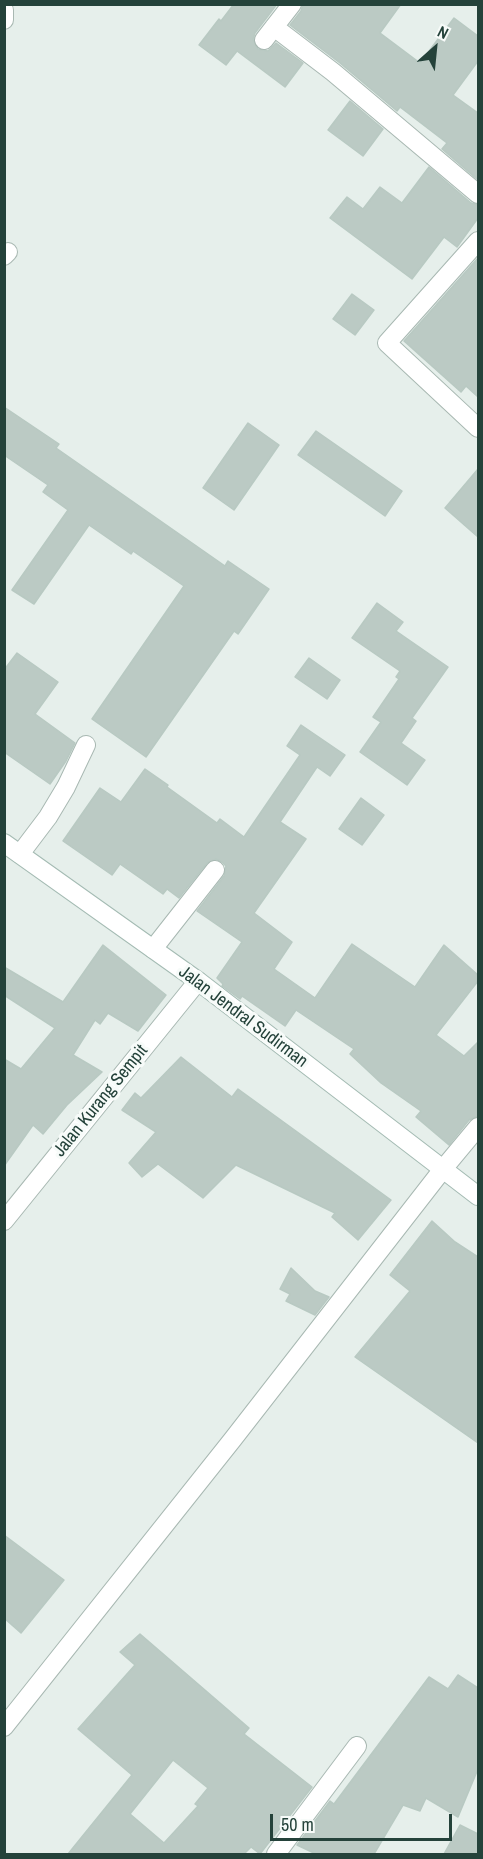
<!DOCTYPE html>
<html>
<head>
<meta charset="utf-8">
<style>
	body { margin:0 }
	#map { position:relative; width:483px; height:1859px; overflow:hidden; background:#e6efeb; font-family:"Archivo Narrow",sans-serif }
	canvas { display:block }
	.frame { position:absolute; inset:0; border:6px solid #24423a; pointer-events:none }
	.north { position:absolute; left:405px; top:18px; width:60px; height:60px; -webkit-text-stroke:4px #f7fbf9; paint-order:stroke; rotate:27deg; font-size:16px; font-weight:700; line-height:24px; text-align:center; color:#24423a }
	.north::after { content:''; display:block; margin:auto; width:21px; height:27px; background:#24423a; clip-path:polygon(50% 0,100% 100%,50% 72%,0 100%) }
	.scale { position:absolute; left:270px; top:1814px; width:182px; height:27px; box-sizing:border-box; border:3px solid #24423a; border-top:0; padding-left:8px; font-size:18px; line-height:21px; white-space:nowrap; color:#24423a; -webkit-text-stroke:4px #f7fbf9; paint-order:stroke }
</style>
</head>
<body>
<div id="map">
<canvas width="483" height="1859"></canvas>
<div class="frame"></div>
<div class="north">N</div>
<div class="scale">50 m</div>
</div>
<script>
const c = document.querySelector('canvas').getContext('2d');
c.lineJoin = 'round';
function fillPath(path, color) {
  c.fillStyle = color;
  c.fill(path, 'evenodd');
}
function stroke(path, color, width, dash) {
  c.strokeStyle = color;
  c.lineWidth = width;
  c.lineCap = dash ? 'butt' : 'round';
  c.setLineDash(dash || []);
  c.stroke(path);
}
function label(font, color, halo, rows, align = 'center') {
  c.font = font + ' "Archivo Narrow",sans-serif';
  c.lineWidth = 6;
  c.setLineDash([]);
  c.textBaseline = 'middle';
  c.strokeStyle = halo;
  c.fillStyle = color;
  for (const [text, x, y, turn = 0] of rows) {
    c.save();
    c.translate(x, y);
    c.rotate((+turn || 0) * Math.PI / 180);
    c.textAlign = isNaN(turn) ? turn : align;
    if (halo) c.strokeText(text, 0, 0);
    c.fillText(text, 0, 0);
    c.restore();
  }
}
const building = new Path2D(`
	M 234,4 L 277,4 L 255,33 L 253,39 L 258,49 L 268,51 L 276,43 L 303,63 L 285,87 L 237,51 L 226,65 L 199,45 L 219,19 L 221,21 Z
	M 303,4 L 401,4 L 380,33 L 420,63 L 454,18 L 478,36 L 478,61 L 453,95 L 478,113 L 478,180 L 442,149 L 447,143 L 400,107 L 397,111 L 340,63 L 290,25 L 301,11 Z
	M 350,101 L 383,129 L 363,156 L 328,130 Z
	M 429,167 L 471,203 L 478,205 L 478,218 L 457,247 L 444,237 L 412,279 L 330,218 L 347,197 L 363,209 L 380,187 L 402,203 Z
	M 478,258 L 478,397 L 466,386 L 461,392 L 404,341 Z
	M 352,294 L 374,310 L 355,335 L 333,319 Z
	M 4,407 L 59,444 L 56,448 L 225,566 L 228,561 L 269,589 L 238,634 L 234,631 L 146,757 L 92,719 L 184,586 L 133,551 L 131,554 L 89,525 L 34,604 L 12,590 L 68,510 L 43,492 L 48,485 L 4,455 Z
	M 248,423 L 279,445 L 234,510 L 203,488 Z
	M 316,431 L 402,491 L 385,516 L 298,455 Z
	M 478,469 L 478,537 L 445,508 Z
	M 377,603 L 403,622 L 396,631 L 448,667 L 412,718 L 416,721 L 401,743 L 425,760 L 407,785 L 360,752 L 381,722 L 373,717 L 399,679 L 396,677 L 400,671 L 352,638 Z
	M 17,653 L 58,682 L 35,714 L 75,743 L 66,761 L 50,784 L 4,752 L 4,670 Z
	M 309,658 L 340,680 L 327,699 L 295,677 Z
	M 301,725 L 345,755 L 330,776 L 317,767 L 280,822 L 306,839 L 254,913 L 292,942 L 274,969 L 315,998 L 352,944 L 415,987 L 444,945 L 478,975 L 478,981 L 436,1035 L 464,1056 L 478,1042 L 478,1116 L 469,1120 L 449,1145 L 416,1117 L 421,1111 L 381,1083 L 350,1054 L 354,1049 L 296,1010 L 285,1026 L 242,996 L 240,999 L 222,986 L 223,984 L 217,978 L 242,942 L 197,911 L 224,876 L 226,866 L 222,862 L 216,859 L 207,863 L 179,898 L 167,889 L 163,894 L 120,864 L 112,875 L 63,841 L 100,788 L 121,802 L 145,769 L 168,785 L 167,787 L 217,823 L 220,819 L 244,837 L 300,755 L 287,746 Z
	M 361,798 L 384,815 L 362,845 L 339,829 Z
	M 103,945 L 166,995 L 138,1031 L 108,1013 L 100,1024 L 95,1020 L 73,1055 L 102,1072 L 67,1105 L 43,1134 L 33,1125 L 4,1166 L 4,1059 L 21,1069 L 55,1028 L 4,995 L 4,967 L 63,1002 Z
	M 181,1057 L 232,1097 L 238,1089 L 391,1200 L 358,1240 L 332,1217 L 335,1213 L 236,1165 L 203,1198 L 158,1164 L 142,1177 L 129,1163 L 156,1132 L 122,1110 L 135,1093 L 141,1098 Z
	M 432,1221 L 455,1242 L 478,1257 L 478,1443 L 355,1357 L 410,1291 L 390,1275 Z
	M 291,1268 L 315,1291 L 329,1297 L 315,1315 L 286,1301 L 290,1294 L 280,1289 Z
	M 4,1535 L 64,1580 L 21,1633 L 4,1618 Z
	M 140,1634 L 249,1728 L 244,1734 L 312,1787 L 260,1854 L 251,1847 L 244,1854 L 68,1854 L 132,1775 L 78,1729 L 135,1665 L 120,1652 ZM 173,1760 L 208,1788 L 195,1804 L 198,1806 L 164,1843 L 130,1814 Z
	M 458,1675 L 478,1688 L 478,1769 L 458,1817 L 426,1798 L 420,1811 L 403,1805 L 374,1854 L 316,1854 L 297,1845 L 330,1801 L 334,1804 L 429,1677 L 448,1689 Z
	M 460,1825 L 478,1834 L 478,1854 L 444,1854 Z`);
const street = new Path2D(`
	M 4,10 L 4,20
	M 274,27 L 333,72 L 478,194
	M 264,40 L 292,4
	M 478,241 L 387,343 L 478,428
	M 4,256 L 8,252
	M 20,854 L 48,817 L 66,787 L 86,745
	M 153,949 L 215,870
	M 4,1221 L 198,981
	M 4,1727 L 233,1439 L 443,1169 L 478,1127
	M 276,1854 L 357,1746`);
const secondary = new Path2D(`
	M 4,843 L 198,981 L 478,1196`);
const streetNames = [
	["Jalan Jendral Sudirman",243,1017,37],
	["Jalan Kurang Sempit",101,1101,-51]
];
fillPath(building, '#bbcac4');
stroke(building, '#b8c9c2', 1.5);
stroke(street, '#a8b8b2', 20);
stroke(secondary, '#a4bbb3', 20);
stroke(street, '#fff', 18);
stroke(secondary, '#fff', 18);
label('18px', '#24423a', '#f7fbf9', streetNames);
</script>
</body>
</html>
